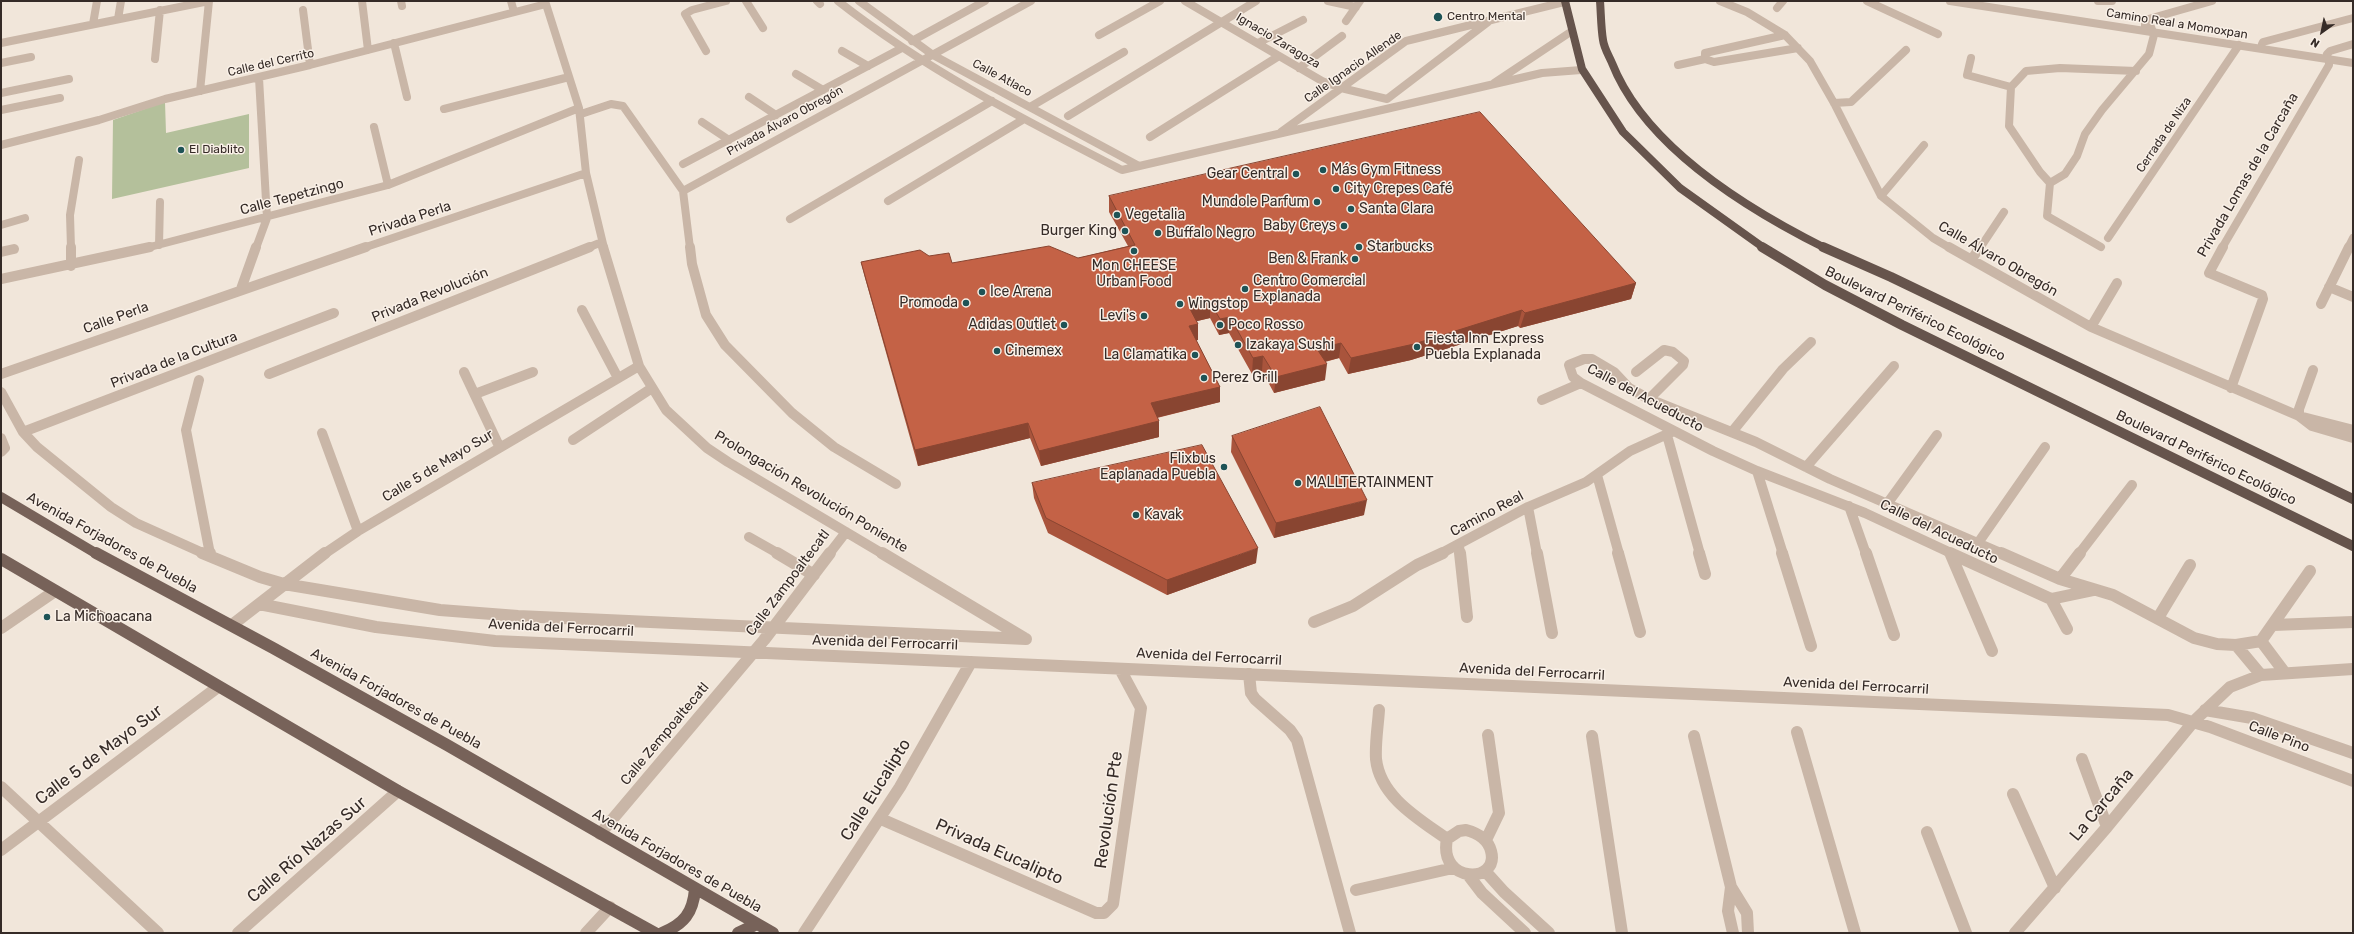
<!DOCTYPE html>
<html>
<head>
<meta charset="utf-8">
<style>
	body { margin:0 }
	#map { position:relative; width:2354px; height:934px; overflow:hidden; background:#f1e6da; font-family:Rubik,sans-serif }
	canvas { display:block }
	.frame { position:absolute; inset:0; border:2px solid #352b27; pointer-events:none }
	.north { position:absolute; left:2302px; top:12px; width:40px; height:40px; -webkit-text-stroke:3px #f9f0e7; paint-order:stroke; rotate:213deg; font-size:11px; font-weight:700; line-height:16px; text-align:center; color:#352b27 }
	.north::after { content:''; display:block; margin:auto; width:14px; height:18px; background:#352b27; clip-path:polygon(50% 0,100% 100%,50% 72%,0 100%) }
</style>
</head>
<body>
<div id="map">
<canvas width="2354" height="934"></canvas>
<div class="frame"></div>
<div class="north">N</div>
</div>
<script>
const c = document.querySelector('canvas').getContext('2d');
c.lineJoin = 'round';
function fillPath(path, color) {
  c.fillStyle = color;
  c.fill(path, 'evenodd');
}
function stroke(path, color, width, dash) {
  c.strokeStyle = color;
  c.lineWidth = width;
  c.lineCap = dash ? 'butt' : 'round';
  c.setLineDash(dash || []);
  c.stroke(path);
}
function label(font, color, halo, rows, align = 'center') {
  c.font = font + ' Rubik,sans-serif';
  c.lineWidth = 3;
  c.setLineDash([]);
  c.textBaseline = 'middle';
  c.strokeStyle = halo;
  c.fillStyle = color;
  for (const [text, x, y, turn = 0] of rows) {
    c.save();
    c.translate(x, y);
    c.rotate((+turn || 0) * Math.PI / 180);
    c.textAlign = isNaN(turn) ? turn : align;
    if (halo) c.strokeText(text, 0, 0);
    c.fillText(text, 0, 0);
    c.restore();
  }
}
const green = new Path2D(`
	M 165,102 L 166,133 L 249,114 L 249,168 L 112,199 L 113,120 Z`);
const minorFar2 = new Path2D(`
	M 362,1 L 368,50
	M 401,1 L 402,6
	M 511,1 L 514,12
	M 545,1 L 579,108 L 586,173 L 604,248
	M 746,1 L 763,28
	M 817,1 L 820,4
	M 838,1 C 926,70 1023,119 1122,170 L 1542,73 L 1581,70
	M 859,1 L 933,55 L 1139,166
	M 1185,1 L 1322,81 L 1341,88 L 1387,99 L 1488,22
	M 1328,1 L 1356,7
	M 1720,1 L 1747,12 L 1785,35 L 1810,61 L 1834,103 L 1881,196 L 1933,238 L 1950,248
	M 1867,1 L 1938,34
	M 2098,1 L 2112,1
	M 1777,8 L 1783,1
	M 303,10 L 310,65
	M 118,19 L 121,1
	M 1346,21 L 1360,1
	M 93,24 L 97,1
	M 2145,30 L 2145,20 L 2212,1
	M 1099,35 L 1160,1
	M 912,41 L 985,1
	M 1,43 L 209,1
	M 394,43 L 407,97
	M 1258,43 L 1303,20
	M 2262,44 L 2263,42 L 2353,18
	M 706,51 L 685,14 L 692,10 L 726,1
	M 842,51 L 868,66
	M 2327,54 L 2330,51 L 2353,44
	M 1971,58 L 1967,75 L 2011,87
	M 155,59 L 160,10
	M 1705,59 L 1705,53 L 1785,35
	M 1,63 L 31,57
	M 1678,65 L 1705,59 L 1714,62 L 1798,48
	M 1299,68 L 1342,36
	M 796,74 L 823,90
	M 1494,83 L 1569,33
	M 200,91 L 209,1
	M 1,93 L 69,79
	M 749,97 L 776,115
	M 1834,103 L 1851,102 L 1906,50
	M 1030,107 L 1124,52
	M 444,109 L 569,77
	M 1,110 L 60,98
	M 581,114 L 611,104 L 623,106 L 683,191 L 690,248
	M 1068,116 L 1256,1
	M 702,122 L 729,140
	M 374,127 L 388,185
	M 1281,132 L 1406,41 L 1564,2
	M 1150,137 L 1279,56
	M 1,145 L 99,120 L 165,99 L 310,65 L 546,4
	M 683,164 L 900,49
	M 2050,183 L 2040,172 L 2009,126 L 2011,87 L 2026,71 L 2060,68 L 2136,71
	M 2050,183 L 2065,174 L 2077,156 L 2085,134 L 2102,110 L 2149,54 L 2154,35 L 2151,27
	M 2050,183 L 2047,216 L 2101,247
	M 683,191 L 1031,1
	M 1881,196 L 1924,145
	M 888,201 L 1024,119
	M 790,219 L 992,101
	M 1,225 L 25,218
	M 2108,238 L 2239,45
	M 159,245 L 160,202
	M 71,248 L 70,215 L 79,160
	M 146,248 L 388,185 L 579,108
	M 256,248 L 267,218 L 259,78
	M 363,248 L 586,173
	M 587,248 L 602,242
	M 1980,248 L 2004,212
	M 2222,248 L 2329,65 L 2329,59
	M 2348,248 L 2353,238`);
const minorFar1 = new Path2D(`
	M 71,247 L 71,266
	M 603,247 L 639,366 L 666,410 L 707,448 L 728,462 L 883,554
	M 690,247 L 692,264 L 706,315 L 725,345 L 792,413 L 834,447 L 896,484
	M 1949,247 L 2091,327 L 2299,416 L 2353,430
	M 2223,247 L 2209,273 L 2262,295 L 2263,299 L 2231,388
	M 1,252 L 14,249
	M 1972,259 L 1980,247
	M 1,279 L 150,247
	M 2329,287 L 2353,297
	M 241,289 L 256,247
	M 2321,304 L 2349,247
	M 582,310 L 618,378
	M 2091,327 L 2117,283
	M 2313,370 L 2299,409 L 2299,416 L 2312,426 L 2353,438
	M 464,372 L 499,446
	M 1636,372 L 1664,350 L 1673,352 L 1684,361 L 1683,365 L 1649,399
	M 1,374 L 366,247
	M 269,374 L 590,247
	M 199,380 L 186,430 L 210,554
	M 1,392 L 23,432 L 37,447 L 111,507 L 136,523 L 205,554
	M 475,394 L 533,372
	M 1542,400 L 1581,383
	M 23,432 L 334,313
	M 1732,432 L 1783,369 L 1811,342
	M 322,433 L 358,531
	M 1667,435 L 1700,554
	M 1,438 L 5,448 L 1,452
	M 573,440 L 652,388
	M 1806,467 L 1894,366
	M 1757,471 L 1783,554
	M 1597,475 L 1619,554
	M 1887,504 L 1937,435
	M 1849,506 L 1866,554
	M 1528,507 L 1537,554
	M 749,537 L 779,554
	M 1978,543 L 2045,447
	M 1459,546 L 1460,554
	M 324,554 L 358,531 L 639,366
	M 829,554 L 846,532
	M 1440,554 L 1528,507 L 1586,482 L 1630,451 L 1674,431
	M 1953,554 L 1865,513 L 1757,471 L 1713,451 L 1581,383 L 1573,377 L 1569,365 L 1584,359 L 1592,359 L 1614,372 L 1629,388 L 1649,399 L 1756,442 L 1830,479 L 2003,554
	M 2079,554 L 2132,485`);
const minor = new Path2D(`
	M 202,553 L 260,577 L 284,584 L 440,610 L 518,616 L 1026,639
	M 210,553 L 210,556
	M 777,553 L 814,575
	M 882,553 L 1024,638
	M 1460,553 L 1467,617
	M 1537,553 L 1552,633
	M 1618,553 L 1640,632
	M 1699,553 L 1705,574
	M 1782,553 L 1811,646
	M 1866,553 L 1894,635
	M 1950,553 L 2051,599 L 2094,590
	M 2001,553 L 2060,579 L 2113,595 L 2194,638 L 2217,644 L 2236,645 L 2261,641
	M 1951,555 L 1992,651
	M 2060,579 L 2080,553
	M 2051,599 L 2067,629
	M 259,604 L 376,627 L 495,641 L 2168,715 L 2210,727 L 2353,781
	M 2158,618 L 2190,565
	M 1314,622 L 1353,606 L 1417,565 L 1443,553
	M 232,625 L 325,553
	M 2273,625 L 2353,622
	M 1,628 L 55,591
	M 2261,641 L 2310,571
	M 2261,641 L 2285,673
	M 2236,645 L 2261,675
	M 1249,674 L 1251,693 L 1255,699 L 1290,730 L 1297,740 L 1350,933
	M 1379,710 C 1378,726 1375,743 1376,759 C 1380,797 1419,819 1447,839
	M 2205,710 L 2252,718 L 2353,753
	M 1797,732 L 1855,933
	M 1592,736 L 1622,933
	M 1694,736 L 1731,887 L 1747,913 L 1748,933
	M 2082,759 L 2107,827
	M 1,787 L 158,933
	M 2013,794 L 2055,888
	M 881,819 L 1096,913 L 1104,913 L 1113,904 L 1141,708 L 1120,669
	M 1466,830 C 1477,833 1488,839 1491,851 C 1500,884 1438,884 1447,839 L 1459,831 Z
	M 1927,832 L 1966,933
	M 600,834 L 764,640 L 830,553
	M 1486,840 L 1499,813 L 1488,735
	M 1,850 L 218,687
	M 1486,872 L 1504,892 L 1549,933
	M 1469,876 L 1482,893 L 1525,933
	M 1731,887 L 1728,911 L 1733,933
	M 1356,890 L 1453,868
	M 238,933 L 398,791
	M 586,933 L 610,907
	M 804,933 L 900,787 L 971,662
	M 2015,933 L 2107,827 L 2194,721 L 2230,687 L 2261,675 L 2353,669`);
const tertiary = new Path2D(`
	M 1950,1 L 2353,63`);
const primaryFar1 = new Path2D(`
	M 1,497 L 97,554`);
const primary = new Path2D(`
	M 96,553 L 273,648 L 447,745 L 773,933
	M 1,559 L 398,791 L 655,933
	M 662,933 C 684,924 693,913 695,889
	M 738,933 L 757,924`);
const trunkFar1 = new Path2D(`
	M 1565,1 L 1582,69 L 1623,132 L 1680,188 L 1764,248
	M 1600,1 C 1601,14 1601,28 1603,40 C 1604,48 1609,56 1612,63 C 1645,147 1747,209 1825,248`);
const trunk = new Path2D(`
	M 1762,247 L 1825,285 L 1902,325 L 2353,546
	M 1823,247 L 1891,277 L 2353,499`);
const wall = new Path2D(`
	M 1109,196 L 1636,283 L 1631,299 L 1520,328 L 1518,326 L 1411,360 L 1348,374 L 1339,358 L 1325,362 L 1325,380 L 1274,393 L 1262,371 L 1252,374 L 1229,333 L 1219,335 L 1210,318 L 1197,321 L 1198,340 L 1196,340 L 1220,387 L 1220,402 L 1157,418 L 1159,437 L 1041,466 L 1030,438 L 918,466 L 865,278 L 861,262 L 929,256 L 952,263 L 1078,258 L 1128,246 L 1109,212 Z
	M 1232,436 L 1364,515 L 1274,538 L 1231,452 Z
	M 1032,483 L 1256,563 L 1167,595 L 1048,533 L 1034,498 Z`);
const shadedWall = new Path2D(`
	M 1636,283 L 1631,299 L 1520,328 L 1525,313 Z
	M 1210,302 L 1210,318 L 1189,323 L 1189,307 Z
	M 1522,310 L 1518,326 L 1411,360 L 1348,374 L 1351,358 Z
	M 1230,317 L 1229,333 L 1219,335 L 1220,319 Z
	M 1198,324 L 1198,340 L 1189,342 L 1189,326 Z
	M 1341,343 L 1339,358 L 1315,364 L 1317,349 Z
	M 1263,356 L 1262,371 L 1252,374 L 1253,358 Z
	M 1327,364 L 1325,380 L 1274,393 L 1276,377 Z
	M 1220,387 L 1220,402 L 1151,419 L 1151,403 Z
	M 1159,421 L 1159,437 L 1041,466 L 1039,451 Z
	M 1028,423 L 1030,438 L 918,466 L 915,450 Z
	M 1367,500 L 1364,515 L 1274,538 L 1276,523 Z
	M 1258,548 L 1256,563 L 1167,595 L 1167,580 Z`);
const building = new Path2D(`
	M 1480,112 L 1636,283 L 1525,313 L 1522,310 L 1414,344 L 1351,358 L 1341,343 L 1317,349 L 1327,364 L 1276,377 L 1263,356 L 1253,358 L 1230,317 L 1220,319 L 1210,302 L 1189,307 L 1198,324 L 1189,326 L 1220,387 L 1151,403 L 1159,421 L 1039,451 L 1028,423 L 915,450 L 861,262 L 920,250 L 929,256 L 949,253 L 952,263 L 1049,246 L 1078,258 L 1135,245 L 1109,196 Z
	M 1320,407 L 1367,500 L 1276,523 L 1232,436 Z
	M 1202,445 L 1258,548 L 1167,580 L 1046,518 L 1032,483 Z`);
const markers = [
	[1438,17,5,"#1e5356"],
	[181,150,4,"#1e5356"],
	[1323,170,4,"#1e5356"],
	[1296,174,4,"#1e5356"],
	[1336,189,4,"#1e5356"],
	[1317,202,4,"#1e5356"],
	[1351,209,4,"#1e5356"],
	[1117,215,4,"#1e5356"],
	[1344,226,4,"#1e5356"],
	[1125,231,4,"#1e5356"],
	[1158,233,4,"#1e5356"],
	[1359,247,4,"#1e5356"],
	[1134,251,4,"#1e5356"],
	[1355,259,4,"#1e5356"],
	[1245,289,4,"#1e5356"],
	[982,292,4,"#1e5356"],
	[966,303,4,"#1e5356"],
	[1180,304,4,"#1e5356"],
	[1144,316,4,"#1e5356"],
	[1064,325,4,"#1e5356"],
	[1220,325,4,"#1e5356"],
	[1238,345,4,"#1e5356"],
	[1417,347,4,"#1e5356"],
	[997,351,4,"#1e5356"],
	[1195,355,4,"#1e5356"],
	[1204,378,4,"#1e5356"],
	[1224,467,4,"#1e5356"],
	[1298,483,4,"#1e5356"],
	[1136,515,4,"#1e5356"],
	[47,617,4,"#1e5356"]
];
const farPoinames = [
	["Centro Mental",1447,17],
	["El Diablito",189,150]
];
const farStreetnames = [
	["Camino Real a Momoxpan",2177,24,9],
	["Ignacio Zaragoza",1278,41,31],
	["Calle del Cerrito",271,63,-13],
	["Calle Ignacio Allende",1353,67,-35],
	["Calle Atlaco",1002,78,28],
	["Privada Álvaro Obregón",785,121,-29],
	["Cerrada de Niza",2164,135,-56]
];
const poiNames = [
	["Más Gym Fitness",1331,170],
	["Gear Central",1288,174,"right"],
	["City Crepes Café",1344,189],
	["Mundole Parfum",1309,202,"right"],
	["Santa Clara",1359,209],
	["Vegetalia",1125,215],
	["Baby Creys",1336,226,"right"],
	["Burger King",1117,231,"right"],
	["Buffalo Negro",1166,233],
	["Starbucks",1367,247],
	["Ben & Frank",1347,259,"right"],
	["Mon CHEESE",1134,266,"center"],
	["Urban Food",1134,282,"center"],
	["Centro Comercial",1253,281],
	["Explanada",1253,297],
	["Ice Arena",990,292],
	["Promoda",958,303,"right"],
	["Wingstop",1188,304],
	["Levi's",1136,316,"right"],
	["Adidas Outlet",1056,325,"right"],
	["Poco Rosso",1228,325],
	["Fiesta Inn Express",1425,339],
	["Puebla Explanada",1425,355],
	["Izakaya Sushi",1246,345],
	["Cinemex",1005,351],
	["La Clamatika",1187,355,"right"],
	["Perez Grill",1212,378],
	["Flixbus",1216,459,"right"],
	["Eaplanada Puebla",1216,475,"right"],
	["MALLTERTAINMENT",1306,483],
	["Kavak",1144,515],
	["La Michoacana",55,617]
];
const streetNames = [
	["Privada Lomas de la Carcaña",2248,175,-60],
	["Calle Tepetzingo",292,197,-15],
	["Privada Perla",410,219,-18],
	["Calle Álvaro Obregón",1998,259,30],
	["Privada Revolución",430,295,-22],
	["Boulevard Periférico Ecológico",1915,314,26],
	["Calle Perla",116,318,-20],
	["Privada de la Cultura",174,360,-21],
	["Calle del Acueducto",1645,398,28],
	["Boulevard Periférico Ecológico",2206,458,26],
	["Calle 5 de Mayo Sur",438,466,-31],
	["Prolongación Revolución Poniente",811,492,31],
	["Camino Real",1487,514,-28],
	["Calle del Acueducto",1939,532,26],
	["Avenida Forjadores de Puebla",112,543,29],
	["Calle Zampoaltecatl",788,583,-53],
	["Avenida del Ferrocarril",561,628,3],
	["Avenida del Ferrocarril",885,643,2],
	["Avenida del Ferrocarril",1209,657,3],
	["Avenida del Ferrocarril",1532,672,3],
	["Avenida del Ferrocarril",1856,686,3],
	["Avenida Forjadores de Puebla",396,699,29],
	["Calle Zempoaltecatl",665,734,-50],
	["Calle Pino",2279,737,21],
	["Avenida Forjadores de Puebla",677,861,30]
];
const nearStreetnames = [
	["Calle 5 de Mayo Sur",99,755,-37],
	["Calle Eucalipto",876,790,-58],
	["La Carcaña",2102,805,-50],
	["Revolución Pte",1109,810,-82],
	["Calle Río Nazas Sur",307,850,-41],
	["Privada Eucalipto",999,852,24]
];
fillPath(green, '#b4c09b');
stroke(minorFar2, '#c9b6a7', 8);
stroke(minorFar1, '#c9b6a7', 10);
stroke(minor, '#c9b6a7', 12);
stroke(tertiary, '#c9b6a7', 8);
stroke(primaryFar1, '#776259', 10);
stroke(primary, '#776259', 12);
stroke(trunkFar1, '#66544c', 8);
stroke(trunk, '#66544c', 10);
fillPath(wall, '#a9543c');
fillPath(shadedWall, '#894531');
fillPath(building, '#c46246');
stroke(building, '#894531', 1);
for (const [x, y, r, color] of markers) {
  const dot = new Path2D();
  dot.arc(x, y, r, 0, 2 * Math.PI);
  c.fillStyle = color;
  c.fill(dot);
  stroke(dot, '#f9f0e7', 1.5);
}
label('12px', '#352b27', '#f9f0e7', farPoinames, 'left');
label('12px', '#352b27', '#f9f0e7', farStreetnames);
label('14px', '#352b27', '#f9f0e7', poiNames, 'left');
label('14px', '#352b27', '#f9f0e7', streetNames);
label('17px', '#352b27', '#f9f0e7', nearStreetnames);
</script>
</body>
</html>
